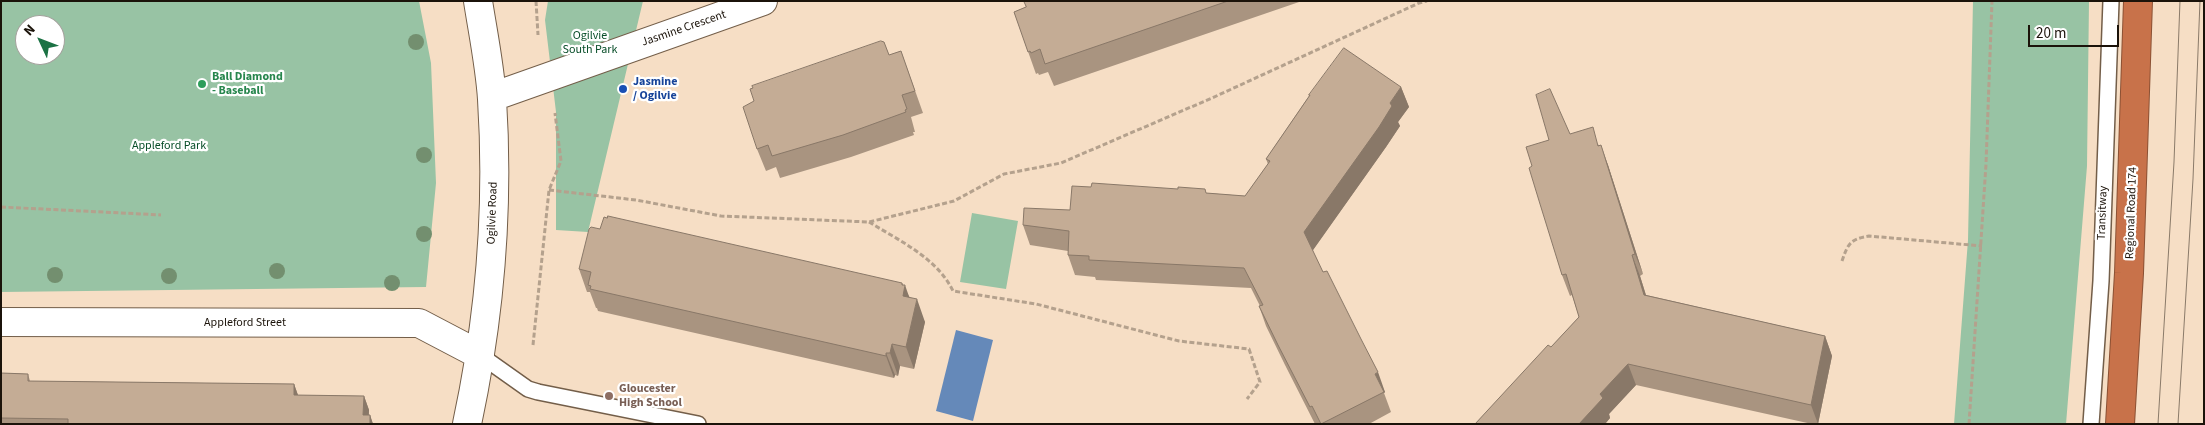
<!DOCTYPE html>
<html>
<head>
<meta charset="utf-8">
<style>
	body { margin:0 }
	#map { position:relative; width:2205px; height:425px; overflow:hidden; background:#f6dec5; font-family:"Source Sans 3",sans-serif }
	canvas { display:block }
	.frame { position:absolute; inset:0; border:2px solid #1b130a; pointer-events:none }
	.north { position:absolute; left:15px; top:15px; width:50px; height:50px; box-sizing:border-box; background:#fff; border:1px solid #a4a19d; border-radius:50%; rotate:313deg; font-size:14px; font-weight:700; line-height:20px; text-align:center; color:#1b130a }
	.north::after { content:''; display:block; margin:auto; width:18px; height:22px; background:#1b7244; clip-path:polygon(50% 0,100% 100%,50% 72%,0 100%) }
	.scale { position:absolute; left:2028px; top:25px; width:91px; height:22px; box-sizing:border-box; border:2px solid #1b130a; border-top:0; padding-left:6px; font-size:15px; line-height:18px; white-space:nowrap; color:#1b130a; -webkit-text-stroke:4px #fff; paint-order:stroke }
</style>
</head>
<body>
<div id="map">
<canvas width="2205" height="425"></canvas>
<div class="frame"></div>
<div class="north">N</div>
<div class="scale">20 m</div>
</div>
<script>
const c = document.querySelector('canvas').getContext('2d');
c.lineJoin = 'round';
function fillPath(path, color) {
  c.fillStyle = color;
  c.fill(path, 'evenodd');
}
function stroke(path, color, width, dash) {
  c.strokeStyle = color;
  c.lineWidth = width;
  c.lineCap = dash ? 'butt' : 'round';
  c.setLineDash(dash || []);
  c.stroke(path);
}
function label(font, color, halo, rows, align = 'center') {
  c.font = font + ' "Source Sans 3",sans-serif';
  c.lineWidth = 4.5;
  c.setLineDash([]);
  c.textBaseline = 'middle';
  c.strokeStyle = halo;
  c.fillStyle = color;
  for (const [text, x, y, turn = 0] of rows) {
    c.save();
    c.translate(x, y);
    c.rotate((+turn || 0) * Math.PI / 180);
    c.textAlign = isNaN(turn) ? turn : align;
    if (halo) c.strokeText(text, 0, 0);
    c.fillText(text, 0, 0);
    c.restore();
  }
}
const green = new Path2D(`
	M 1,1 L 419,1 L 431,63 L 436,183 L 426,287 L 1,292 ZM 25,25 L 55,25 L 55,55 L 25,55 Z
	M 548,1 L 643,1 L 588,232 L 556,230 L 556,112 L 545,20 Z
	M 1973,1 L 2089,1 L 2087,166 L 2066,424 L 1954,424 L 1968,240 Z
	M 972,213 L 1018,221 L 1006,289 L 960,282 Z`);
const water = new Path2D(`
	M 956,330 L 993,340 L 973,421 L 936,411 Z`);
const path = new Path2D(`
	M 536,1 L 538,35
	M 549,190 L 636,200 L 721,216 L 869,222 L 954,201 L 1004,174 L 1061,163 L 1212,98 L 1419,3 L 1427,1
	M 1,207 L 161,215
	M 869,222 C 900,241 937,258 953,291 L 1036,304 L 1179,341 L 1249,349 L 1260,382 L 1247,399
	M 1842,261 C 1848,243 1851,239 1869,236 L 1982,246
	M 533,345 L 549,190 L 561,161 L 555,113
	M 1969,424 L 1986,164 L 1992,1`);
const lane = new Path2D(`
	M 480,355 L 528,389 L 538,392 L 698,424
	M 2091,424 L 2101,281 L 2111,1`);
const secondary = new Path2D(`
	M 492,97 L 763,1
	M 1,322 L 419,323 L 480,355
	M 467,424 C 490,317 499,208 492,99 C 490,67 483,33 478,1`);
const highway = new Path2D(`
	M 2120,424 L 2129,273 L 2138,1`);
const tram = new Path2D(`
	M 2158,424 L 2174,162 L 2180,1
	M 2178,424 L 2193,179 L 2200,1`);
const trees = [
	[416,42],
	[424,155],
	[424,234],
	[277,271],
	[55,275],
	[169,276],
	[392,283]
];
const wall = new Path2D(`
	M 1024,1 L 1302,1 L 1054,86 L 1048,72 L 1039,75 L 1038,73 L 1036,74 L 1014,12 L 1026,7 Z
	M 884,42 L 889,55 L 901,51 L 923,113 L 911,117 L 915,132 L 913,132 L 914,135 L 851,157 L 780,178 L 776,167 L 766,171 L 757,149 Z
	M 1401,87 L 1409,107 L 1398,122 L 1400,126 L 1386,147 L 1312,251 L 1385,392 L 1384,393 L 1391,412 L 1369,424 L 1315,424 L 1285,365 L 1266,326 L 1259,306 L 1260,306 L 1251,288 L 1096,280 L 1095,277 L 1075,275 L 1068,255 L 1068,251 L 1030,245 L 1023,225 L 1070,210 L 1091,187 L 1207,193 L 1245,196 L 1268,164 L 1266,159 L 1309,96 L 1309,95 Z
	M 1570,134 L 1599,145 L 1608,165 L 1643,274 L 1640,276 L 1646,295 L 1825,336 L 1832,356 L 1818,424 L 1812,424 L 1636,385 L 1609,414 L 1610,418 L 1605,424 L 1475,424 L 1551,347 L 1579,317 L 1572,295 L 1570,296 L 1562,275 L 1532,166 L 1549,140 Z
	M 579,269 L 903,285 L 910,298 L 925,322 L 914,369 L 900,366 L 898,376 L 895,375 L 894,378 L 598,311 L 597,308 L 596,308 L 590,292 L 587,292 Z
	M 1,373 L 28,374 L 30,381 L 294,384 L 298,395 L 364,396 L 369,410 L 369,415 L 370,415 L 373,424 L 1,424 Z`);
const shadedWall = new Path2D(`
	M 1401,87 L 1409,107 L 1398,122 L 1400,126 L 1386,147 L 1311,253 L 1304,232 Z
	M 1601,145 L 1608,165 L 1643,274 L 1635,254 Z
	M 1632,255 L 1640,276 L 1652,315 L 1644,295 Z
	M 902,283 L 905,289 L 905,285 L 913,308 L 903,296 Z
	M 917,299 L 925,322 L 914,369 L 906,347 Z
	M 1825,336 L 1832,356 L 1818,424 L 1811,405 Z
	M 892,344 L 900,366 L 898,376 L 890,353 Z
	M 886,353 L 895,375 L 894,378 L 886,356 Z
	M 1628,364 L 1636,385 L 1609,414 L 1610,418 L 1605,424 L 1579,424 L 1600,394 Z
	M 1378,372 L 1385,392 L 1384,393 L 1375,374 Z
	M 294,384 L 299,398 L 294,395 Z
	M 364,396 L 369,410 L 368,424 L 363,415 Z
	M 370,415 L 373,424 L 370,424 Z`);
const building = new Path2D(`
	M 1024,1 L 1228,1 L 1045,64 L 1040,49 L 1031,53 L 1030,51 L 1028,52 L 1014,12 L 1026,7 Z
	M 881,41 L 884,42 L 889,55 L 901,51 L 915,91 L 902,95 L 907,109 L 905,110 L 906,112 L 843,135 L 772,156 L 768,145 L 757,149 L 743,107 L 754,101 L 750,89 L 753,88 L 752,86 Z
	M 1344,48 L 1401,87 L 1390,103 L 1392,106 L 1379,127 L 1304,232 L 1323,272 L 1327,271 L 1361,339 L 1378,372 L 1375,374 L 1384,392 L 1321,424 L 1312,406 L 1310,407 L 1278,345 L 1259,306 L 1263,305 L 1244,268 L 1089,260 L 1089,256 L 1068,255 L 1069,231 L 1023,225 L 1024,208 L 1070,210 L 1072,186 L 1091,187 L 1092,183 L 1178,189 L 1178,187 L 1205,189 L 1206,193 L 1245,196 L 1270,161 L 1266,159 L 1310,95 L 1309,95 Z
	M 1550,89 L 1570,134 L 1593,127 L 1598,146 L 1601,145 L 1635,254 L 1632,255 L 1644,295 L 1825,336 L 1811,405 L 1628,364 L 1600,394 L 1603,398 L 1579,424 L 1475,424 L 1548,345 L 1551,347 L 1579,317 L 1566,274 L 1562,275 L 1540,204 L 1529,168 L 1532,166 L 1526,147 L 1549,140 L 1536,95 Z
	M 608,216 L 902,283 L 902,285 L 905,285 L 903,296 L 917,299 L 906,347 L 892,344 L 890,353 L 886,353 L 886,356 L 590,289 L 591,286 L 588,285 L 591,272 L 579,269 L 589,229 L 591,227 L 600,229 L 604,217 L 607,218 Z
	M 1,373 L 28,374 L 28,381 L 294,384 L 294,395 L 364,396 L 363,415 L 370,415 L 370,424 L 68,424 L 68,419 L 1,418 Z`);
const markers = [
	[202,84,5,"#2e9e5b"],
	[623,89,5,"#1a4fb4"],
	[609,396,5,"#8d6e63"]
];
const streetNames = [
	["Jasmine Crescent",684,29,-19],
	["Ogilvie Road",493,213,-88],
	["Transitway",2103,213,-88],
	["Regional Road 174",2132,213,-88],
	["Appleford Street",245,323]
];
const parkNames = [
	["Ogilvie",590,36],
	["South Park",590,50],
	["Appleford Park",169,146]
];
const leisureNames = [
	["Ball Diamond",212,77],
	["- Baseball",212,91]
];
const transitNames = [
	["Jasmine",633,82],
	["/ Ogilvie",633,96]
];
const educationNames = [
	["Gloucester",619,389],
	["High School",619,403]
];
fillPath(green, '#98c3a4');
fillPath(water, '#6589b9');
stroke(lane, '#735e49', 18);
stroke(secondary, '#735e49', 30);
stroke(highway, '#8b5134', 30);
stroke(path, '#b4a18d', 3, [5, 2.5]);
stroke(lane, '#fff', 15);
stroke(secondary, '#fff', 28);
stroke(highway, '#c8724a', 28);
stroke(tram, '#8a7a69', 1);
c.fillStyle = '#738f6f';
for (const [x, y] of trees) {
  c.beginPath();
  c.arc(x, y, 8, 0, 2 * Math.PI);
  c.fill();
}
fillPath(wall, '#a99480');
fillPath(shadedWall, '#897868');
fillPath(building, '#c4ac95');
stroke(building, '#897868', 1);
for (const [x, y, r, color] of markers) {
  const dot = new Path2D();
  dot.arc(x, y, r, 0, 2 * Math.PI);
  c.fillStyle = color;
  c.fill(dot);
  stroke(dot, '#fff', 2);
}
label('12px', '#1b130a', '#fff', streetNames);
label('12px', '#084e29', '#fff', parkNames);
label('bold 12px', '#27864d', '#fff', leisureNames, 'left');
label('bold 12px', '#164399', '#fff', transitNames, 'left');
label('bold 12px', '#785e54', '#fff', educationNames, 'left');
</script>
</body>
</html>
